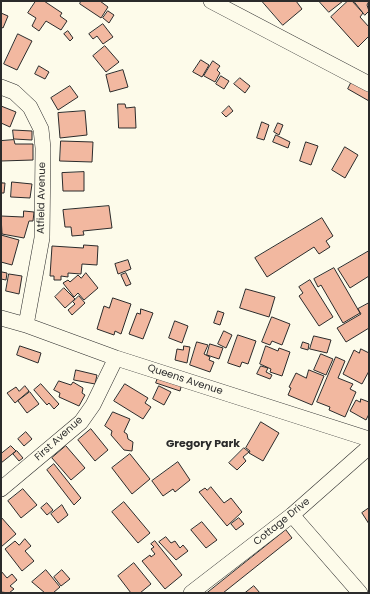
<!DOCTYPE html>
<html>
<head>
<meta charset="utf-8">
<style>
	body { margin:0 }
	#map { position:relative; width:370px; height:594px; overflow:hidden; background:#fdfbea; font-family:Poppins,sans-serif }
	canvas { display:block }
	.frame { position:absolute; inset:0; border:2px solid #2b2b2b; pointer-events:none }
</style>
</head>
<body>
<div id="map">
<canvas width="370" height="594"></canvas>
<div class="frame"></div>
</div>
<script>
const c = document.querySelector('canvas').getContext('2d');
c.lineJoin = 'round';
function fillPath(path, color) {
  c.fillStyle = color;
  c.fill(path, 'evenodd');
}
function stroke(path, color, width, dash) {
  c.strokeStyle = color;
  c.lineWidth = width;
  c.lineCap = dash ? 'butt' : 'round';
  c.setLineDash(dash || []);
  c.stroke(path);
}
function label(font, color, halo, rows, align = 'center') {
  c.font = font + ' Poppins,sans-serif';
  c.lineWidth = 3;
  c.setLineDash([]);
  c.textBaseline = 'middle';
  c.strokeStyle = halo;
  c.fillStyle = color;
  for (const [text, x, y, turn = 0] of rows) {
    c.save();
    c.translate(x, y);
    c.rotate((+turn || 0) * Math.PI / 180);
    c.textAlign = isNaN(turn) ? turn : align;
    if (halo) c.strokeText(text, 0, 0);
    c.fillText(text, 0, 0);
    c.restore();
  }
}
const building = new Path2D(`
	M 36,1 L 44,1 L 62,13 L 60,16 L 67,21 L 61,30 L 46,21 L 39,31 L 32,26 L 36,18 L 28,13 Z
	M 81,1 L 100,1 L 108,7 L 101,18 L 80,4 Z
	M 262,1 L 296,1 L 302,9 L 283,25 Z
	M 319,1 L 343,1 L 329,12 Z
	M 348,1 L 352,1 L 363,13 L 360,17 L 369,27 L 369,36 L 358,47 L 331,17 Z
	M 354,1 L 369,1 L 367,5 L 369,11 L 365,15 Z
	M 108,11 L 114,15 L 109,23 L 103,18 Z
	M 1,13 L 8,16 L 3,28 L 1,27 Z
	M 103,24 L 113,37 L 103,44 L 97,36 L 93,39 L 89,34 Z
	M 68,31 L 73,38 L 70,41 L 64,34 Z
	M 18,34 L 32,41 L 17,70 L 4,64 Z
	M 105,46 L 119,62 L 106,72 L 93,56 Z
	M 201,60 L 209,65 L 202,77 L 193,72 Z
	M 213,61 L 220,66 L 217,70 L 220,73 L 215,82 L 204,76 Z
	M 39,66 L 49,72 L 45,79 L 35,74 Z
	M 123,70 L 128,87 L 110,92 L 106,75 Z
	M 221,76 L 229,81 L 224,89 L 216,84 Z
	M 240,78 L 250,86 L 245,93 L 234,84 Z
	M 353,79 L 369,88 L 369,101 L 348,89 Z
	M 70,86 L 78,97 L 58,110 L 51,98 Z
	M 118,104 L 125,104 L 126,108 L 135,107 L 136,128 L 119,128 Z
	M 1,106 L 16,112 L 10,127 L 1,123 Z
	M 229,106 L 233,111 L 226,117 L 222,113 Z
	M 85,111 L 87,135 L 60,138 L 58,113 Z
	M 262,122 L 269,125 L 264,140 L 257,138 Z
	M 278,123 L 283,125 L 279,135 L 274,132 Z
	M 13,130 L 32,131 L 32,140 L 14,139 Z
	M 276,135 L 290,142 L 288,148 L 273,142 Z
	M 14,140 L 15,144 L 33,144 L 33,160 L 1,161 L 1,141 Z
	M 61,141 L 93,142 L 92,162 L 60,161 Z
	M 306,142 L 318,146 L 311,165 L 300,161 Z
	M 345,147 L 358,155 L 345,178 L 332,170 Z
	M 84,172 L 84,191 L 63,191 L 62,173 Z
	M 1,180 L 2,183 L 5,183 L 4,193 L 1,193 Z
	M 12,182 L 32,184 L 30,198 L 11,197 Z
	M 109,206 L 112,228 L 83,231 L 84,235 L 72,236 L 71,227 L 65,227 L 63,210 Z
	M 24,211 L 34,212 L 33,221 L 29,221 L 24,238 L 2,234 L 1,216 L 23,217 Z
	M 322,218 L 333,236 L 326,241 L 330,247 L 319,254 L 314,247 L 267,277 L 255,258 Z
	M 1,235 L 19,240 L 12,265 L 1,262 Z
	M 84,245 L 98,246 L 97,265 L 82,264 L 81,274 L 68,273 L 68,277 L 61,276 L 61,280 L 54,280 L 54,276 L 50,276 L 52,246 L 83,248 Z
	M 369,251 L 369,276 L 350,288 L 338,269 Z
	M 128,260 L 131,269 L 118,274 L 115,264 Z
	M 334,268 L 360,313 L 343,323 L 321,285 L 318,287 L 314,279 Z
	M 2,272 L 7,273 L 6,280 L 1,279 Z
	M 86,273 L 98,288 L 84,300 L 78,293 L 74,297 L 63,283 L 68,280 L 70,282 L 78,275 L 81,278 Z
	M 126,273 L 131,284 L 126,286 L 121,275 Z
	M 9,274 L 22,276 L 19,294 L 6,291 Z
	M 310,280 L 333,317 L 319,326 L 299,296 L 303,293 L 299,287 Z
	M 64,288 L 75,299 L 65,308 L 55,297 Z
	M 246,289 L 275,297 L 269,317 L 240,308 Z
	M 79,296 L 85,303 L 72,315 L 68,310 L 75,304 L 73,302 Z
	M 113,298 L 131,304 L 121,334 L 115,331 L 114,335 L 97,329 L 104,306 L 109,308 Z
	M 369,303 L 369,328 L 346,342 L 337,328 L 361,314 L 358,309 Z
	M 141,309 L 153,313 L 143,339 L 129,334 L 137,313 L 140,314 Z
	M 218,311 L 224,313 L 220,325 L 214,323 Z
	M 272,317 L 290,324 L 282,345 L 272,341 L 270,345 L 262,342 Z
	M 175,321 L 188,326 L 182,343 L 169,338 Z
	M 224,331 L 232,335 L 226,348 L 218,344 Z
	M 238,335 L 256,341 L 248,364 L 242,362 L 240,367 L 228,363 Z
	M 314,336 L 331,340 L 327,353 L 310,349 Z
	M 197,342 L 208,345 L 204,354 L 210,357 L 209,360 L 214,362 L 210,372 L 190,365 Z
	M 303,342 L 309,344 L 308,350 L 301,348 Z
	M 210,344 L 223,348 L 219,359 L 207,355 Z
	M 20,346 L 41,353 L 38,363 L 17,355 Z
	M 184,346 L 190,347 L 187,363 L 175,360 L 177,349 L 183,350 Z
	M 266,346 L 278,351 L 279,348 L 290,352 L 282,376 L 270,372 L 271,369 L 260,364 Z
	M 361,349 L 369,353 L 369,371 L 362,384 L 343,374 L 354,350 L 359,353 Z
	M 321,354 L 333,359 L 326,375 L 314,370 Z
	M 336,357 L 345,361 L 338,378 L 353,384 L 350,389 L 356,392 L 345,417 L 329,410 L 330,407 L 317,402 Z
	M 261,366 L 268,368 L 266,372 L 272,375 L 270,379 L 257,374 Z
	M 76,370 L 97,375 L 95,384 L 74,380 Z
	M 309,370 L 324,376 L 312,405 L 288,395 L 291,388 L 289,387 L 296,373 L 306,378 Z
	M 159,375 L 182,383 L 180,391 L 156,383 Z
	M 59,381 L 71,385 L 73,382 L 83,388 L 82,393 L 85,395 L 79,406 L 59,397 L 60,393 L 54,390 Z
	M 41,384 L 59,404 L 54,409 L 49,403 L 47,405 L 34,390 Z
	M 125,384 L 148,398 L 145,403 L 151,407 L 143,419 L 114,401 Z
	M 25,386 L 29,391 L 15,403 L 7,393 L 16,387 L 19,391 Z
	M 159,386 L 171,392 L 164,405 L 153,399 Z
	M 30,392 L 39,404 L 27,413 L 18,401 Z
	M 361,399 L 369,402 L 369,414 L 366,420 L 350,411 L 356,400 L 360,402 Z
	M 113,412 L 130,419 L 124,432 L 127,434 L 128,439 L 133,442 L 132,451 L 124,450 L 111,435 L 112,431 L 105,426 Z
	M 261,422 L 279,433 L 263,461 L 249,453 L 250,451 L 246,448 Z
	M 91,429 L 108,450 L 95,461 L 78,440 Z
	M 26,432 L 32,439 L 24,446 L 18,439 Z
	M 11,446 L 16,451 L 1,463 L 1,454 Z
	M 66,446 L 85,468 L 71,480 L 52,458 Z
	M 244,448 L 249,452 L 243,457 L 246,461 L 237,470 L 229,463 Z
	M 17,451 L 23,458 L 19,461 L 13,454 Z
	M 130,454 L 150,479 L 132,494 L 112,468 Z
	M 178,462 L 190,480 L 175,492 L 173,489 L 163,496 L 152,481 Z
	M 54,464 L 81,498 L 74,505 L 47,470 Z
	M 211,487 L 224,503 L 231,498 L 242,512 L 227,526 L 199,492 L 205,488 L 207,490 Z
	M 23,489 L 37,505 L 21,518 L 8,501 Z
	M 124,502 L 150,533 L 138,543 L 112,512 Z
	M 47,503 L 53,510 L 47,515 L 41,508 Z
	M 62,505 L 68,515 L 58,523 L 51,514 Z
	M 369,508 L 369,524 L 362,513 Z
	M 1,517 L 16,534 L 1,547 Z
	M 239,518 L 244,524 L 236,530 L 231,524 Z
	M 202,522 L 217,540 L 206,548 L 191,530 Z
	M 286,530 L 292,538 L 223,593 L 207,593 Z
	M 166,537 L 171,543 L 175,541 L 180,548 L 183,545 L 188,551 L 176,560 L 159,542 Z
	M 25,539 L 31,546 L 25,551 L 34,561 L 22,571 L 5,549 L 15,541 L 19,545 Z
	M 155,541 L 182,575 L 165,589 L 142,561 L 150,555 L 151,557 L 155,554 L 151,549 L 154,547 L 151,544 Z
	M 134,563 L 151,584 L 140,593 L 131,593 L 118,576 Z
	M 46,570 L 60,587 L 53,593 L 45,593 L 32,582 Z
	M 62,570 L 70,579 L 61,586 L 54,577 Z
	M 1,571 L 7,578 L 12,574 L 17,580 L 10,586 L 14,589 L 9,593 L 1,592 Z
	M 254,586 L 260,593 L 245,593 Z`);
const minor = new Path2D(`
	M 211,1 L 369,84
	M 1,87 L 14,92 L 30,107 L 41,129 L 43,148 L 42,238 L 26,325
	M 1,318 L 26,325 L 116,358 L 369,439
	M 1,489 L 81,422 L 93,405 L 116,358
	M 292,515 L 360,593
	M 191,593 L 292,515 L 369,447`);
const streetNames = [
	["Atfield Avenue",42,198,-89],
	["Queens Avenue",185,380,18],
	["First Avenue",59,439,-42],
	["Cottage Drive",282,522,-39]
];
const neighbourhoodNames = [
	["Gregory Park",203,444]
];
fillPath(building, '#f2b8a0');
stroke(building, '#2b2b2b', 1);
stroke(minor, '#2b2b2b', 16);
stroke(minor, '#fdfbea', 15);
label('10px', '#2b2b2b', '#fdfbea', streetNames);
label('bold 11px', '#2b2b2b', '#fdfbea', neighbourhoodNames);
</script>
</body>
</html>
